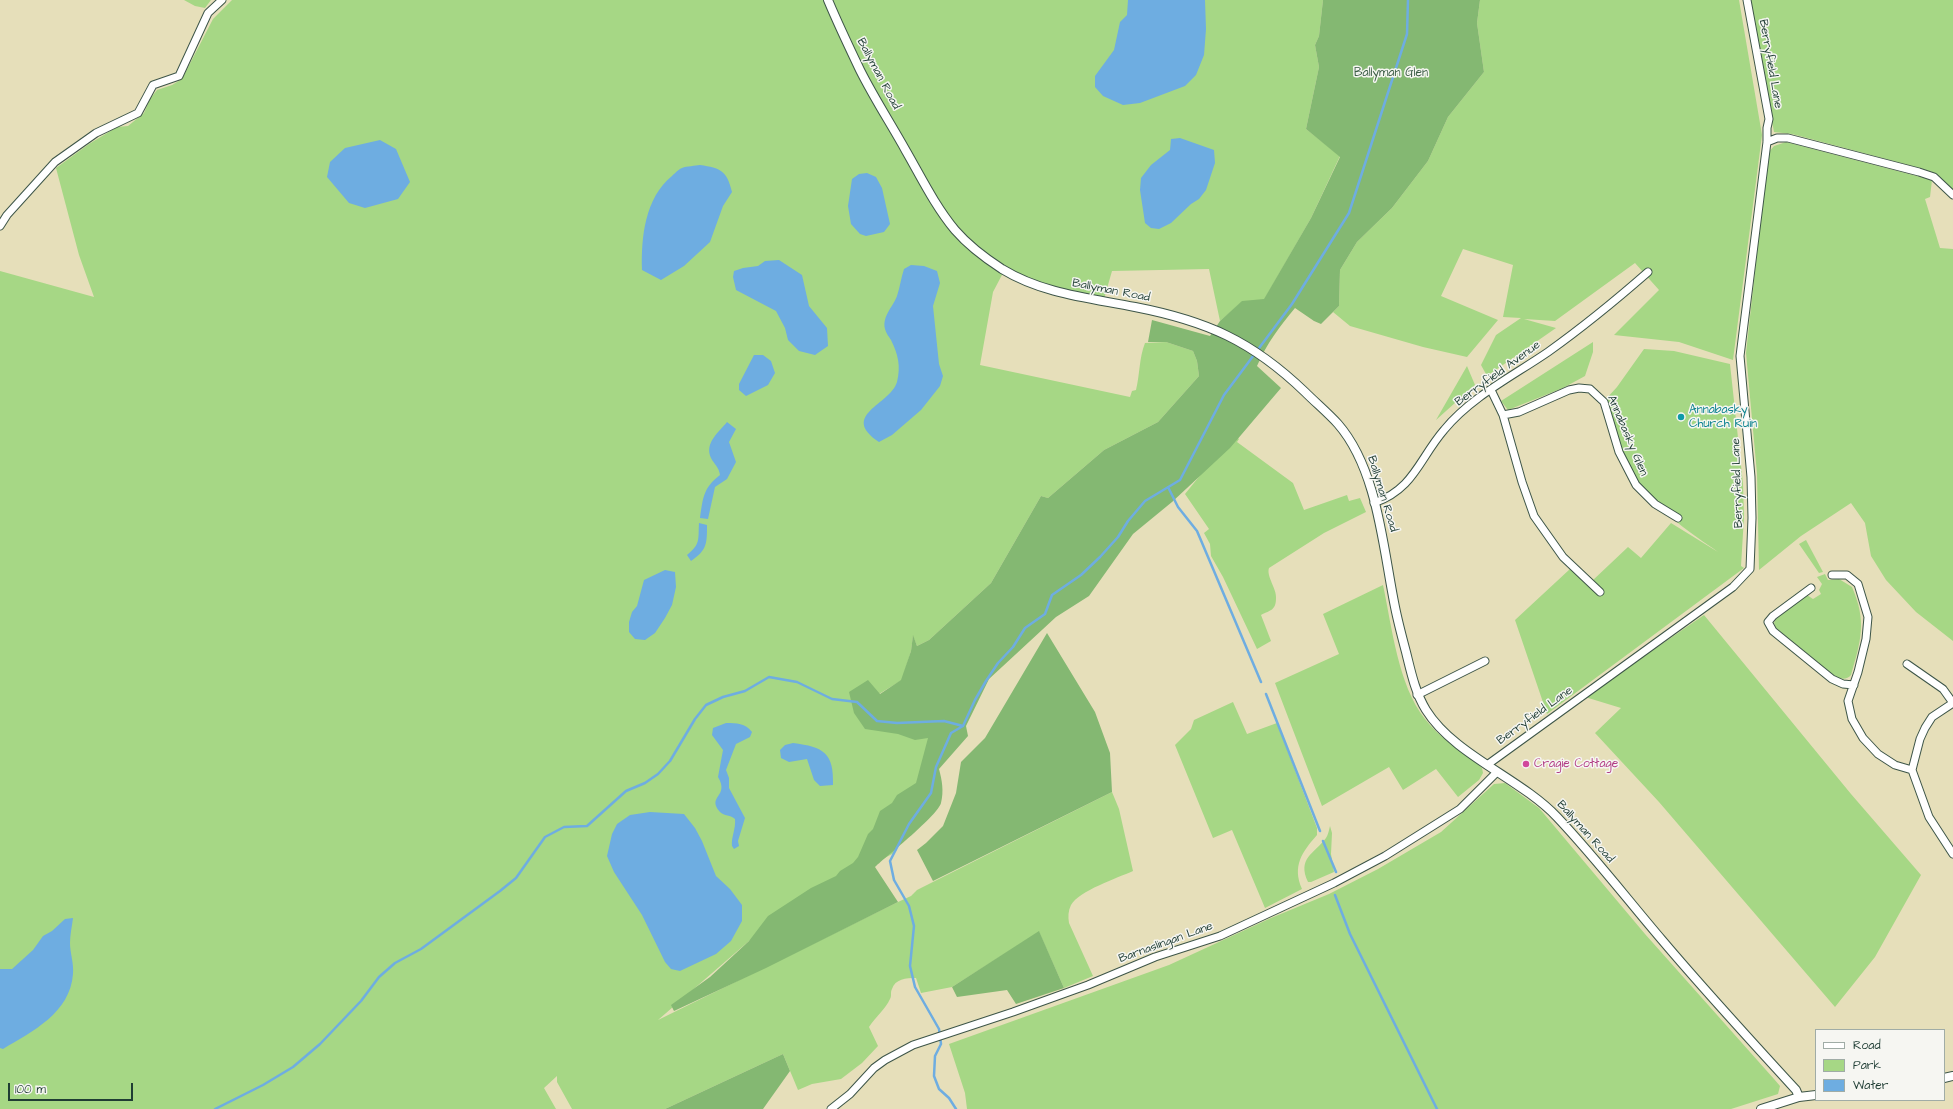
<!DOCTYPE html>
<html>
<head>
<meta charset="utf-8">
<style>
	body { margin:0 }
	#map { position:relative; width:1953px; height:1109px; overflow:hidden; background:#e6dfba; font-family:"Architects Daughter",sans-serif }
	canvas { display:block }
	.legend { position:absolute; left:1815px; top:1029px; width:130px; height:72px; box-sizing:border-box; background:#f6f6f2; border:1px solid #a0aca6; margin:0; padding:5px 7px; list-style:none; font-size:12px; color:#1f3d34 }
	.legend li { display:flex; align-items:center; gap:8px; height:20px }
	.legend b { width:20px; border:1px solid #a0aca6 }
	.scale { position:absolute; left:8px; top:1083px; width:125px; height:18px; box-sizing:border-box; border:2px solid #1f3d34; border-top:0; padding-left:5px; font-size:12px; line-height:14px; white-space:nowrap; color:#1f3d34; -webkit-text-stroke:3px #f6f6f2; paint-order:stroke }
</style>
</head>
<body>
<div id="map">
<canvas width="1953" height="1109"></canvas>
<ul class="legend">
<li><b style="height:5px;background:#fff"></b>Road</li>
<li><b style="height:11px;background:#a6d785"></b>Park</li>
<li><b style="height:11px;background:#6eade1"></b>Water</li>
</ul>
<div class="scale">100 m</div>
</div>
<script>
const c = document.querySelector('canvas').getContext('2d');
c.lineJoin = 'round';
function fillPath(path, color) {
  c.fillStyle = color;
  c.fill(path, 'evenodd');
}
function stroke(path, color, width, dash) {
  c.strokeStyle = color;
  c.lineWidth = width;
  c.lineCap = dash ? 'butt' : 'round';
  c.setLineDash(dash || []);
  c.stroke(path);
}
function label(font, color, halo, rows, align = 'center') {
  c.font = font + ' "Architects Daughter",sans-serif';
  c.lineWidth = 3;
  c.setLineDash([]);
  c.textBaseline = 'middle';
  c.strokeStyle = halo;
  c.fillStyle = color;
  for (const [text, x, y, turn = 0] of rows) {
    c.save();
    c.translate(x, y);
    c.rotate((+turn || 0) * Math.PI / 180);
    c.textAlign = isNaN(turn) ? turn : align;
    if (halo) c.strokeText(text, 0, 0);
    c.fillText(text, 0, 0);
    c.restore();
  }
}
const green = new Path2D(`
	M 184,0 L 211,0 L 205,8 L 195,6 Z
	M 232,0 L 1323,0 L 1319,36 L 1315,45 L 1319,67 L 1306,129 L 1340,156 L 1311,218 L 1264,300 L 1242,302 L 1220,321 L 1209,269 L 1112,271 L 1104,299 L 1003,273 L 993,292 L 980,365 L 1130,397 L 1132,391 L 1136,390 C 1140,374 1139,358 1145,343 L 1166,342 L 1193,351 L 1197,361 L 1199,376 L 1158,422 L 1104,450 L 1048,498 L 1041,496 L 991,583 L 929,640 L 917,646 L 913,636 L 911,651 L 902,680 L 879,694 L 849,692 L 935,729 L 909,824 L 894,853 L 866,868 L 749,941 L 658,1020 L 898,902 L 911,896 L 917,890 L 1112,792 L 1119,809 L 1133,871 C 1117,878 1079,891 1071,905 C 1068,911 1068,917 1069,923 L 1093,976 L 1064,988 L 1039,932 L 952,987 L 921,993 L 916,978 C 906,978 895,979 892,989 C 890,992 892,996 890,999 C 886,1008 875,1018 869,1027 L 878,1046 L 862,1063 L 841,1079 L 812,1084 L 798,1090 L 783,1054 L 665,1109 L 572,1109 L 557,1082 L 557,1076 L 544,1088 L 556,1109 L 0,1109 L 0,271 L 94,297 L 79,255 L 56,168 L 89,144 L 117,127 L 128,126 L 144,113 L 150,99 L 157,90 L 172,85 L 182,79 L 213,19 Z
	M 1480,0 L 1739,0 L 1762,135 L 1733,360 L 1679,342 L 1614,335 L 1659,290 L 1635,263 L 1555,321 L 1524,319 L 1556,328 L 1487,376 L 1481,365 L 1496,335 L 1521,318 L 1503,317 L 1513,265 L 1463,249 L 1441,296 L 1498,320 L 1467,357 L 1423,347 L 1350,326 L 1333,312 L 1339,306 L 1340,270 L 1357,242 L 1392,208 L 1428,161 L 1448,117 L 1484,72 L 1477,23 Z
	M 1749,0 L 1953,0 L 1953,190 L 1935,173 L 1920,168 L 1792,134 L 1774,132 Z
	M 1786,142 L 1932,180 L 1930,197 L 1925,199 L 1940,248 L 1953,249 L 1953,641 L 1916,612 L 1886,580 L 1871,556 L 1865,523 L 1851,503 L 1801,536 L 1759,570 L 1757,474 L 1746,353 L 1768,153 L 1774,146 Z
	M 1593,342 L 1593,352 L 1585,376 L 1563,388 L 1508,410 L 1501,401 Z
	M 1644,349 L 1674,351 L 1730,364 L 1743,484 L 1744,517 L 1741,566 L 1744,568 L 1547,714 L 1515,620 L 1570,569 L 1592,581 L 1628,547 L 1641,558 L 1671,523 L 1718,552 C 1712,547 1704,543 1698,538 C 1677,523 1654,505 1639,484 C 1621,459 1614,427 1606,399 L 1617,387 Z
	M 1467,366 L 1475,385 L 1436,420 Z
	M 1229,431 L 1239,439 L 1237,442 L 1293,483 L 1304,510 L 1347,495 L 1349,501 L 1360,498 L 1366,512 L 1324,533 L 1269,568 C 1266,576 1277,589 1276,598 C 1276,610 1271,610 1261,615 L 1271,641 L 1257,649 L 1223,577 L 1211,556 L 1210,544 L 1204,533 L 1209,529 L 1185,494 L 1223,447 Z
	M 1806,540 L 1823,572 L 1819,573 L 1799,544 Z
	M 1825,574 L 1828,580 L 1839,579 L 1852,587 C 1867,621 1861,641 1851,675 C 1847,680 1841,679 1836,677 L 1776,628 L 1774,623 L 1778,615 L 1807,595 L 1813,599 L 1821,594 L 1819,590 L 1822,584 L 1817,577 Z
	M 1383,585 C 1392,627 1398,685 1425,719 C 1439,737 1459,750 1477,763 L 1482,768 L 1483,773 L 1479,780 L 1458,797 L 1436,769 L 1403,790 L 1389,767 L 1322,806 L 1275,683 L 1339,654 L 1323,614 Z
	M 1704,615 L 1851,794 L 1921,875 L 1875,957 L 1835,1007 L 1659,802 L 1595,733 L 1621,708 L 1585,697 Z
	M 1233,702 L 1247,734 L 1277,723 L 1317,828 L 1317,835 C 1302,852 1292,866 1302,889 L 1265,908 L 1232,830 L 1213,838 L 1175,745 L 1191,729 L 1194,720 Z
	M 1505,783 L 1539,808 L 1645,934 L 1774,1079 L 1780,1086 L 1778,1094 L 1731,1109 L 967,1109 L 965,1093 L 949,1044 L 1169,965 L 1271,918 L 1329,894 L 1378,869 L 1441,832 L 1494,784 Z
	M 1330,826 L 1332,833 L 1331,854 L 1334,872 L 1311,882 L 1308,882 C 1297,858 1314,854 1326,838 C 1328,835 1329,830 1330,826 Z`);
const forest = new Path2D(`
	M 1323,0 L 1480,0 L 1477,23 L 1484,72 L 1448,117 L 1428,161 L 1392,208 L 1357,242 L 1340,270 L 1339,306 L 1321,324 L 1314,321 L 1295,308 C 1280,326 1267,343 1257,366 L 1281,388 L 1230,448 L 1172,502 L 1133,534 L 1089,596 L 1056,617 L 989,679 L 966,726 L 968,736 L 939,769 C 942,780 944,791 941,803 C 938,815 887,856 875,867 L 898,902 L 766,968 L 674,1011 L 671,1005 L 710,977 L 749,941 L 768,916 L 811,888 L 836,876 L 840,871 L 853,863 L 858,857 L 868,834 L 873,829 L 880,811 L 892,803 L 897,795 L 916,783 L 928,738 L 915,740 L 898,734 L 865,729 L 854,713 L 849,692 L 868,680 L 880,694 L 901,680 L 911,651 L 913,635 L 917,646 L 929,640 L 991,583 L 1041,496 L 1048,498 L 1104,450 L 1158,422 L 1199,376 L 1197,361 L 1193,351 L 1166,342 L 1148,342 L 1152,320 L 1210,336 L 1220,321 L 1242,301 L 1264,299 L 1311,218 L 1340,157 L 1306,129 L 1319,67 L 1315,45 L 1319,36 Z
	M 1047,633 L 1095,712 L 1110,753 L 1112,792 L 933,881 L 917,850 L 926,843 L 943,826 L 956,793 L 961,762 L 985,738 Z
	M 1039,931 L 1064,988 L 1016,1004 L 1007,990 L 957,997 L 952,987 Z
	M 783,1054 L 790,1071 L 763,1109 L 665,1109 Z`);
const water = new Path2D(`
	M 1128,0 L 1205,0 L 1206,29 L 1204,55 L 1196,75 L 1185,86 L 1140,103 L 1123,105 L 1103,96 L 1095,87 L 1095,76 L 1114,50 L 1120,22 L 1127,15 Z
	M 1180,138 L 1214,150 L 1215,163 L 1206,190 L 1199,199 L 1191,204 L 1171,223 L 1159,229 L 1151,228 L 1145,223 L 1140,190 L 1141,178 L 1151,165 L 1170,150 L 1171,139 Z
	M 380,140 L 396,149 L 410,182 L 398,199 L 365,208 L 349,203 L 327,177 L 330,162 L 345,148 Z
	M 700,165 C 721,168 727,171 732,192 L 723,206 L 710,242 L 684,266 L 661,280 L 642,270 C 641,237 645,198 672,176 C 675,173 679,169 682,168 C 687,166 695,166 700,165 Z
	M 867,173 L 876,177 L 882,188 L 890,224 L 884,232 L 866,236 L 860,234 L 851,224 L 848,206 L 852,179 L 859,174 Z
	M 779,260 L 802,275 L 809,306 L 827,328 L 828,346 L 815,355 L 799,351 L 788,340 L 785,328 L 776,311 L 736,290 L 733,277 L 734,271 L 743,268 L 758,266 L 765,261 Z
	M 911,265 L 924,266 L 937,271 L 940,283 L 933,306 L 939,364 L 943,376 L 940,386 L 921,410 L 892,435 L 879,442 C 839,415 890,405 897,382 C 901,366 898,354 891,340 C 889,337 886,333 885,329 C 882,316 893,307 897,296 C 900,287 901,278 904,269 Z
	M 754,355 L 763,355 L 771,361 L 775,373 L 768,385 L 746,396 L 739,390 L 739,384 Z
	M 727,422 L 736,429 L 729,442 L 736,462 L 727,479 L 715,487 L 708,519 L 700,518 C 703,498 703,488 720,475 C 719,467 714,464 711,458 C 704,443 719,432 727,422 Z
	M 699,523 L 707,525 C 707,544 707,550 691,561 L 687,555 C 701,544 698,539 699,523 Z
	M 665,570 L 675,572 L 676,587 L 672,605 L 665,618 L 655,633 L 645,640 L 635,639 L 629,632 L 629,622 L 632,612 L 637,606 L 644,580 Z
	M 726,723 C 737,723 745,723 752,732 L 750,737 L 736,744 L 726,770 L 729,778 L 729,788 L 745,818 L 738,841 L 739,846 L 734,849 L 732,846 C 731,837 736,829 735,819 C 731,815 724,816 720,812 C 706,796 730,797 718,777 L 723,750 L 712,735 L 713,728 Z
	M 793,743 C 824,747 834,753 833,785 L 820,786 L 814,780 L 807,759 L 789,762 L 781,758 L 780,750 L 785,745 Z
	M 650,812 L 684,814 L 695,828 L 702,841 L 716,876 L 730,889 L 742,905 L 742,921 L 731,941 L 716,954 L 680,971 L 671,969 L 665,962 L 642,915 L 614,872 L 607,856 L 612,834 L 617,824 L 630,815 Z
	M 73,918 C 72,926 70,935 70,943 C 70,953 74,963 73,974 C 70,1013 33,1031 3,1049 L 0,1048 L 0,969 L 12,969 L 33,950 L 43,936 L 52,931 L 65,919 Z`);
const stream = new Path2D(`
	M 1168,487 L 1178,507 L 1197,531 L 1261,682
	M 1266,694 L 1320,831
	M 1323,841 L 1336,872
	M 1335,895 L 1350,934 L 1437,1109
	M 215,1109 L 263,1085 L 293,1067 L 320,1044 L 361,1001 L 379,977 L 395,963 L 421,949 L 500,891 L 516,878 L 545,837 L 564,827 L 587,826 L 626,791 L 645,783 L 658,774 L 670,761 L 695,719 L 706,705 L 723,697 L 745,691 L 769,677 L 797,682 L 832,699 L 857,702 L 877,721 L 897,723 L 944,721 L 963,726
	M 956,1109 L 949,1098 L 939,1089 L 934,1076 L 935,1056 L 941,1044 L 939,1029 L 915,987 L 910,966 L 914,926 L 909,906 L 894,880 L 890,861 L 909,824 L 931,793 L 936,767 L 951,733 L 963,726 L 975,700 L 986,681 L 998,663 L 1013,647 L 1025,628 L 1045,614 L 1052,595 L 1081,575 L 1100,557 L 1118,537 L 1128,521 L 1145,501 L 1180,480 L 1224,395 L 1292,304 L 1349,213 L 1407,34 L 1408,0`);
const minor = new Path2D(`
	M 1767,142 L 1777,138 L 1788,138 L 1919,172 L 1934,177 L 1953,195
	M 0,226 L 7,215 L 55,162 L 96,133 L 138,113 L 153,85 L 179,76 L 208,13 L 222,0
	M 1491,390 L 1503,415 L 1522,482 L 1534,516 L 1563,557 L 1600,592
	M 1503,415 L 1519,412 L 1569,390 L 1579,388 L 1590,389 L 1604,402 L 1619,452 L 1636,485 L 1655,504 L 1678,518
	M 1374,503 C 1414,489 1419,459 1444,430 C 1471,397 1513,376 1548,352 C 1583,327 1616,300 1648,272
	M 1832,575 L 1847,575 L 1858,584 L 1868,617 L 1866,639 L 1858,672 L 1848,701 L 1852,719 L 1863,738 L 1878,754 L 1895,765 L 1912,770
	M 1811,588 L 1773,616 L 1768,622 L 1773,631 L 1832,679 L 1843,684 L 1854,685
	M 1907,664 L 1943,689 L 1953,703
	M 1417,695 L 1485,661
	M 1953,703 L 1932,717 L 1925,728 L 1920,739 L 1912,770 L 1929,817 L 1953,854
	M 1487,765 L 1733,587 L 1750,569 L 1752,518 L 1751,477 L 1740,356 L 1767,142 L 1767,128 L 1769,119 L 1747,0
	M 831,1109 L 850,1094 L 874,1068 L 885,1060 L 913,1045 L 1013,1012 L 1088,985 L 1155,957 L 1220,936 L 1334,883 L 1385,856 L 1460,809 L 1497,772`);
const tertiary = new Path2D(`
	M 828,0 C 838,24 849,47 860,70 C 874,98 891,124 906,151 C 921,177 935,206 955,230 C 968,245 985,258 1002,269 C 1043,294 1090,298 1135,307 C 1207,321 1252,341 1305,392 C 1316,403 1328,413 1338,424 C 1378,470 1383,549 1395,607 C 1398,622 1402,637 1406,652 C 1411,672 1415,692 1426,710 C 1454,755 1520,778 1557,817 C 1594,856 1627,899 1662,940 C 1706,992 1751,1041 1796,1090 L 1799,1097
	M 1944,1078 L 1953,1076
	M 1761,1109 L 1799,1097 L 1816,1095`);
const markers = [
	[1681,417,4,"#0f9aa8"],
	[1526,764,4,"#d1479c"]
];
const streetNames = [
	["Berryfield Lane",1770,64,80],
	["Ballyman Road",878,74,62],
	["Ballyman Road",1111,291,11],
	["Berryfield Avenue",1498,374,-36],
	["Annabasky Glen",1627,436,67],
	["Berryfield Lane",1738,483,-92],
	["Ballyman Road",1382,494,73],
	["Berryfield Lane",1535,716,-36],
	["Ballyman Road",1585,832,48],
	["Barnaslingan Lane",1166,943,-20]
];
const parkNames = [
	["Ballyman Glen",1391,73]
];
const cultureNames = [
	["Annabasky",1689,410],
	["Church Ruin",1689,424]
];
const hotelNames = [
	["Cragie Cottage",1534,764]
];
fillPath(green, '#a6d785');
fillPath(forest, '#84b872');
fillPath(water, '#6eade1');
stroke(stream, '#6eade1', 2.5);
stroke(minor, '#3d5548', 9);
stroke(tertiary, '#3d5548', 10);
stroke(minor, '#fff', 7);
stroke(tertiary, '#fff', 8);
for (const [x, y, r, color] of markers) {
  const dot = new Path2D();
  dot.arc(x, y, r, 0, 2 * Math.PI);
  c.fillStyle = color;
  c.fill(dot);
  stroke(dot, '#f6f6f2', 1.5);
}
label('12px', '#1f3d34', '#f6f6f2', streetNames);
label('12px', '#3a5c44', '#f6f6f2', parkNames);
label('12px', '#0d838f', '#f6f6f2', cultureNames, 'left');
label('12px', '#b23c85', '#f6f6f2', hotelNames, 'left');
</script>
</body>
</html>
